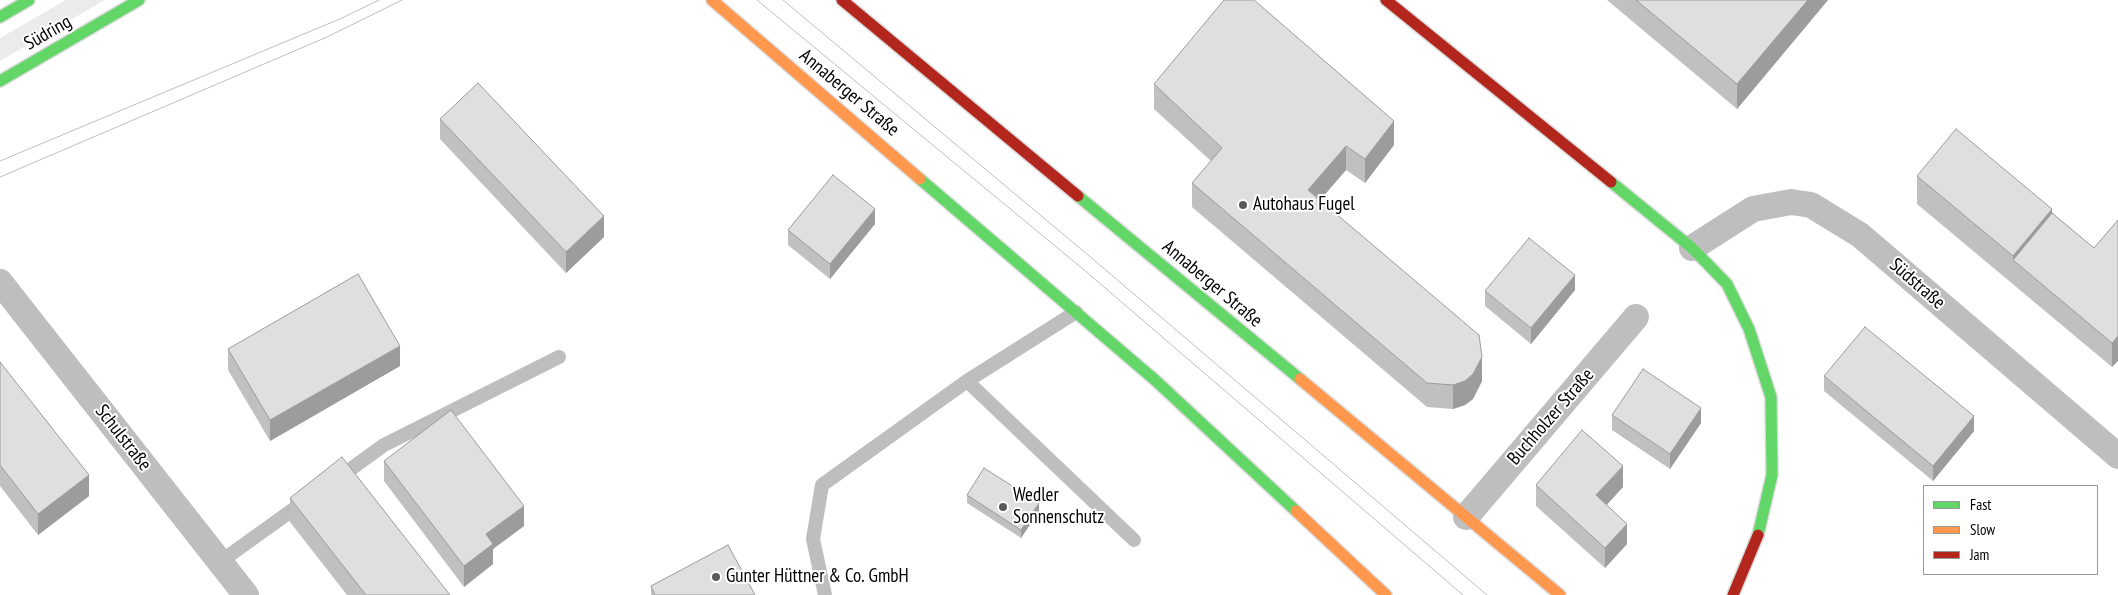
<!DOCTYPE html>
<html>
<head>
<meta charset="utf-8">
<style>
  body { margin:0 }
  #map { position:relative; width:2118px; height:595px; overflow:hidden; background:#fff; font-family:"PT Sans Narrow",sans-serif }
  canvas { display:block }
  .legend { position:absolute; left:1923px; top:485px; width:175px; height:90px; box-sizing:border-box; background:#fff; border:1px solid #999; margin:0; padding:6px 9px; list-style:none; font-size:15px; color:#000 }
  .legend li { display:flex; align-items:center; gap:10px; height:25px }
  .legend b { width:25px; border:1px solid #999 }
</style>
</head>
<body>
<div id="map">
<canvas width="2118" height="595"></canvas>
<ul class="legend">
<li><b style="height:6px;background:#63d668"></b>Fast</li>
<li><b style="height:6px;background:#ff974d"></b>Slow</li>
<li><b style="height:6px;background:#b3261e"></b>Jam</li>
</ul>
</div>
<script>
const g = document.querySelector('canvas').getContext('2d');
g.lineJoin = 'round';
function fill(path, color) {
  g.fillStyle = color;
  g.fill(path, 'evenodd');
}
function toPath(rows) {
  const path = new Path2D();
  for (const r of rows) {
    path.moveTo(r[0], r[1]);
    for (let i = 2; i < r.length; i += 2) path.lineTo(r[i], r[i + 1]);
  }
  return path;
}
function strokePath(path, color, width, dash) {
  g.strokeStyle = color;
  g.lineWidth = width;
  g.lineCap = dash ? 'butt' : 'round';
  g.setLineDash(dash || []);
  g.stroke(path);
}
function label(font, color, halo, rows, align = 'center') {
  g.font = font + ' "PT Sans Narrow",sans-serif';
  g.lineWidth = 4;
  g.setLineDash([]);
  g.textBaseline = 'middle';
  g.strokeStyle = halo;
  g.fillStyle = color;
  for (const [text, x, y, turn = 0] of rows) {
    g.save();
    g.translate(x, y);
    g.rotate((+turn || 0) * Math.PI / 180);
    g.textAlign = isNaN(turn) ? turn : align;
    if (halo) g.strokeText(text, 0, 0);
    g.fillText(text, 0, 0);
    g.restore();
  }
}
const green = toPath([
  [66,0,105,0,0,61,0,38]
]);
const lane = toPath([
  [967,381,1134,540],
  [337,479,384,445,559,357],
  [220,562,305,501],
  [825,595,813,539,822,485,967,381,1076,312]
]);
const street = toPath([
  [1692,248,1753,209,1791,202,1811,205,1860,235,2118,456],
  [0,282,246,595],
  [1466,517,1636,317]
]);
const fast = toPath([
  [0,17,29,0],
  [0,81,139,0],
  [920,179,1155,380,1296,511],
  [1611,182,1692,248,1727,284,1749,329,1771,397,1772,475,1758,535],
  [1078,196,1300,379]
]);
const slow = toPath([
  [712,0,920,179],
  [1300,379,1560,595],
  [1296,511,1386,595]
]);
const jam = toPath([
  [842,0,1078,196],
  [1386,0,1611,182],
  [1733,595,1758,535]
]);
const tram = toPath([
  [757,0,1083,269,1463,595],
  [783,0,1094,260,1487,595],
  [0,161,342,18,379,0],
  [0,177,327,37,402,0]
]);
const wall = toPath([
  [1607,0,1828,0,1737,109],
  [1154,84,1394,145,1365,183,1346,170,1320,200,1482,381,1473,399,1465,405,1453,409,1427,407,1192,207,1192,183,1211,161,1154,109],
  [440,119,604,237,566,273,440,139],
  [1917,176,2052,213,2094,248,2118,220,2112,367,1917,204],
  [875,224,830,279,788,245,788,230],
  [1575,290,1531,344,1485,306,1485,291],
  [228,349,400,366,270,441,228,370],
  [0,362,89,496,38,535,0,486],
  [1824,376,1974,431,1933,481,1824,391],
  [1612,415,1701,423,1670,469,1612,430],
  [384,461,524,526,493,549,493,564,464,587,384,481],
  [1536,485,1623,487,1607,505,1627,544,1605,568,1536,506],
  [967,495,1039,511,1021,538,967,503],
  [290,498,450,595,347,595,290,522],
  [651,586,755,595,651,595]
]);
const shadedWall = toPath([
  [1808,0,1828,0,1737,109,1737,84],
  [1394,121,1394,145,1365,183,1365,159],
  [1346,146,1346,170,1308,214,1308,190],
  [875,209,875,224,830,279,830,264],
  [2052,209,2052,237,2013,260,2013,284,2013,256],
  [604,216,604,237,566,273,566,252],
  [1575,275,1575,290,1531,344,1531,328],
  [2118,336,2118,361,2112,367,2112,343],
  [400,346,400,366,270,441,270,420],
  [1482,357,1482,381,1473,399,1465,405,1453,409,1453,385],
  [1701,408,1701,423,1670,469,1670,454],
  [1974,416,1974,431,1933,481,1933,466],
  [1623,466,1623,487,1596,516,1596,495],
  [89,475,89,496,38,535,38,514],
  [1039,503,1039,511,1021,538,1021,530],
  [524,506,524,526,493,549,493,564,464,587,464,566,486,534],
  [1627,524,1627,544,1605,568,1605,548]
]);
const building = toPath([
  [1224,0,1254,0,1394,121,1365,159,1346,146,1308,190,1479,335,1482,357,1473,374,1465,381,1453,385,1427,383,1192,183,1222,148,1154,84,1224,0],
  [1636,0,1808,0,1737,84,1636,0],
  [478,83,604,216,566,252,440,119,478,83],
  [1956,129,2052,209,2013,256,1917,176,1956,129],
  [833,175,875,209,830,264,788,230,833,175],
  [2052,213,2094,248,2118,220,2118,336,2112,343,2013,260,2052,213],
  [1529,238,1575,275,1531,328,1485,291,1529,238],
  [358,274,400,346,270,420,228,349,358,274],
  [1865,327,1974,416,1933,466,1824,376,1865,327],
  [0,362,89,475,38,514,0,465,0,362],
  [1643,369,1701,408,1670,454,1612,415,1643,369],
  [451,410,524,506,486,534,493,544,464,566,384,461,451,410],
  [1582,430,1623,466,1596,495,1627,524,1605,548,1536,485,1582,430],
  [342,457,450,595,366,595,290,498,342,457],
  [984,468,1039,503,1021,530,967,495,984,468],
  [728,545,755,595,655,595,651,586,728,545]
]);
const markers = [
  [1243,205,5,"#595959"],
  [1003,507,5,"#595959"],
  [716,577,5,"#595959"]
];
const streetNames = [
  ["Südring",48,33,-30],
  ["Annaberger Straße",849,93,40],
  ["Annaberger Straße",1212,284,40],
  ["Südstraße",1917,284,41],
  ["Buchholzer Straße",1551,417,-49],
  ["Schulstraße",123,438,52]
];
const poiNames = [
  ["Autohaus Fugel",1253,205],
  ["Wedler",1013,496],
  ["Sonnenschutz",1013,518],
  ["Gunter Hüttner & Co. GmbH",726,577]
];
fill(green, '#ebebeb');
strokePath(fast, '#dbdbdb', 14);
strokePath(slow, '#dbdbdb', 14);
strokePath(jam, '#dbdbdb', 14);
strokePath(lane, '#bebebe', 14);
strokePath(street, '#bebebe', 26);
strokePath(fast, '#63d668', 11);
strokePath(slow, '#ff974d', 11);
strokePath(jam, '#b3261e', 11);
strokePath(tram, '#bebebe', 1);
fill(wall, '#c0c0c0');
fill(shadedWall, '#9c9c9c');
fill(building, '#dfdfdf');
strokePath(building, '#9c9c9c', 1);
for (const [x, y, r, color] of markers) {
  const dot = new Path2D();
  dot.arc(x, y, r, 0, 2 * Math.PI);
  g.fillStyle = color;
  g.fill(dot);
  strokePath(dot, '#fff', 2);
}
label('19px', '#000', '#fff', streetNames);
label('19px', '#000', '#fff', poiNames, 'left');
</script>
</body>
</html>
